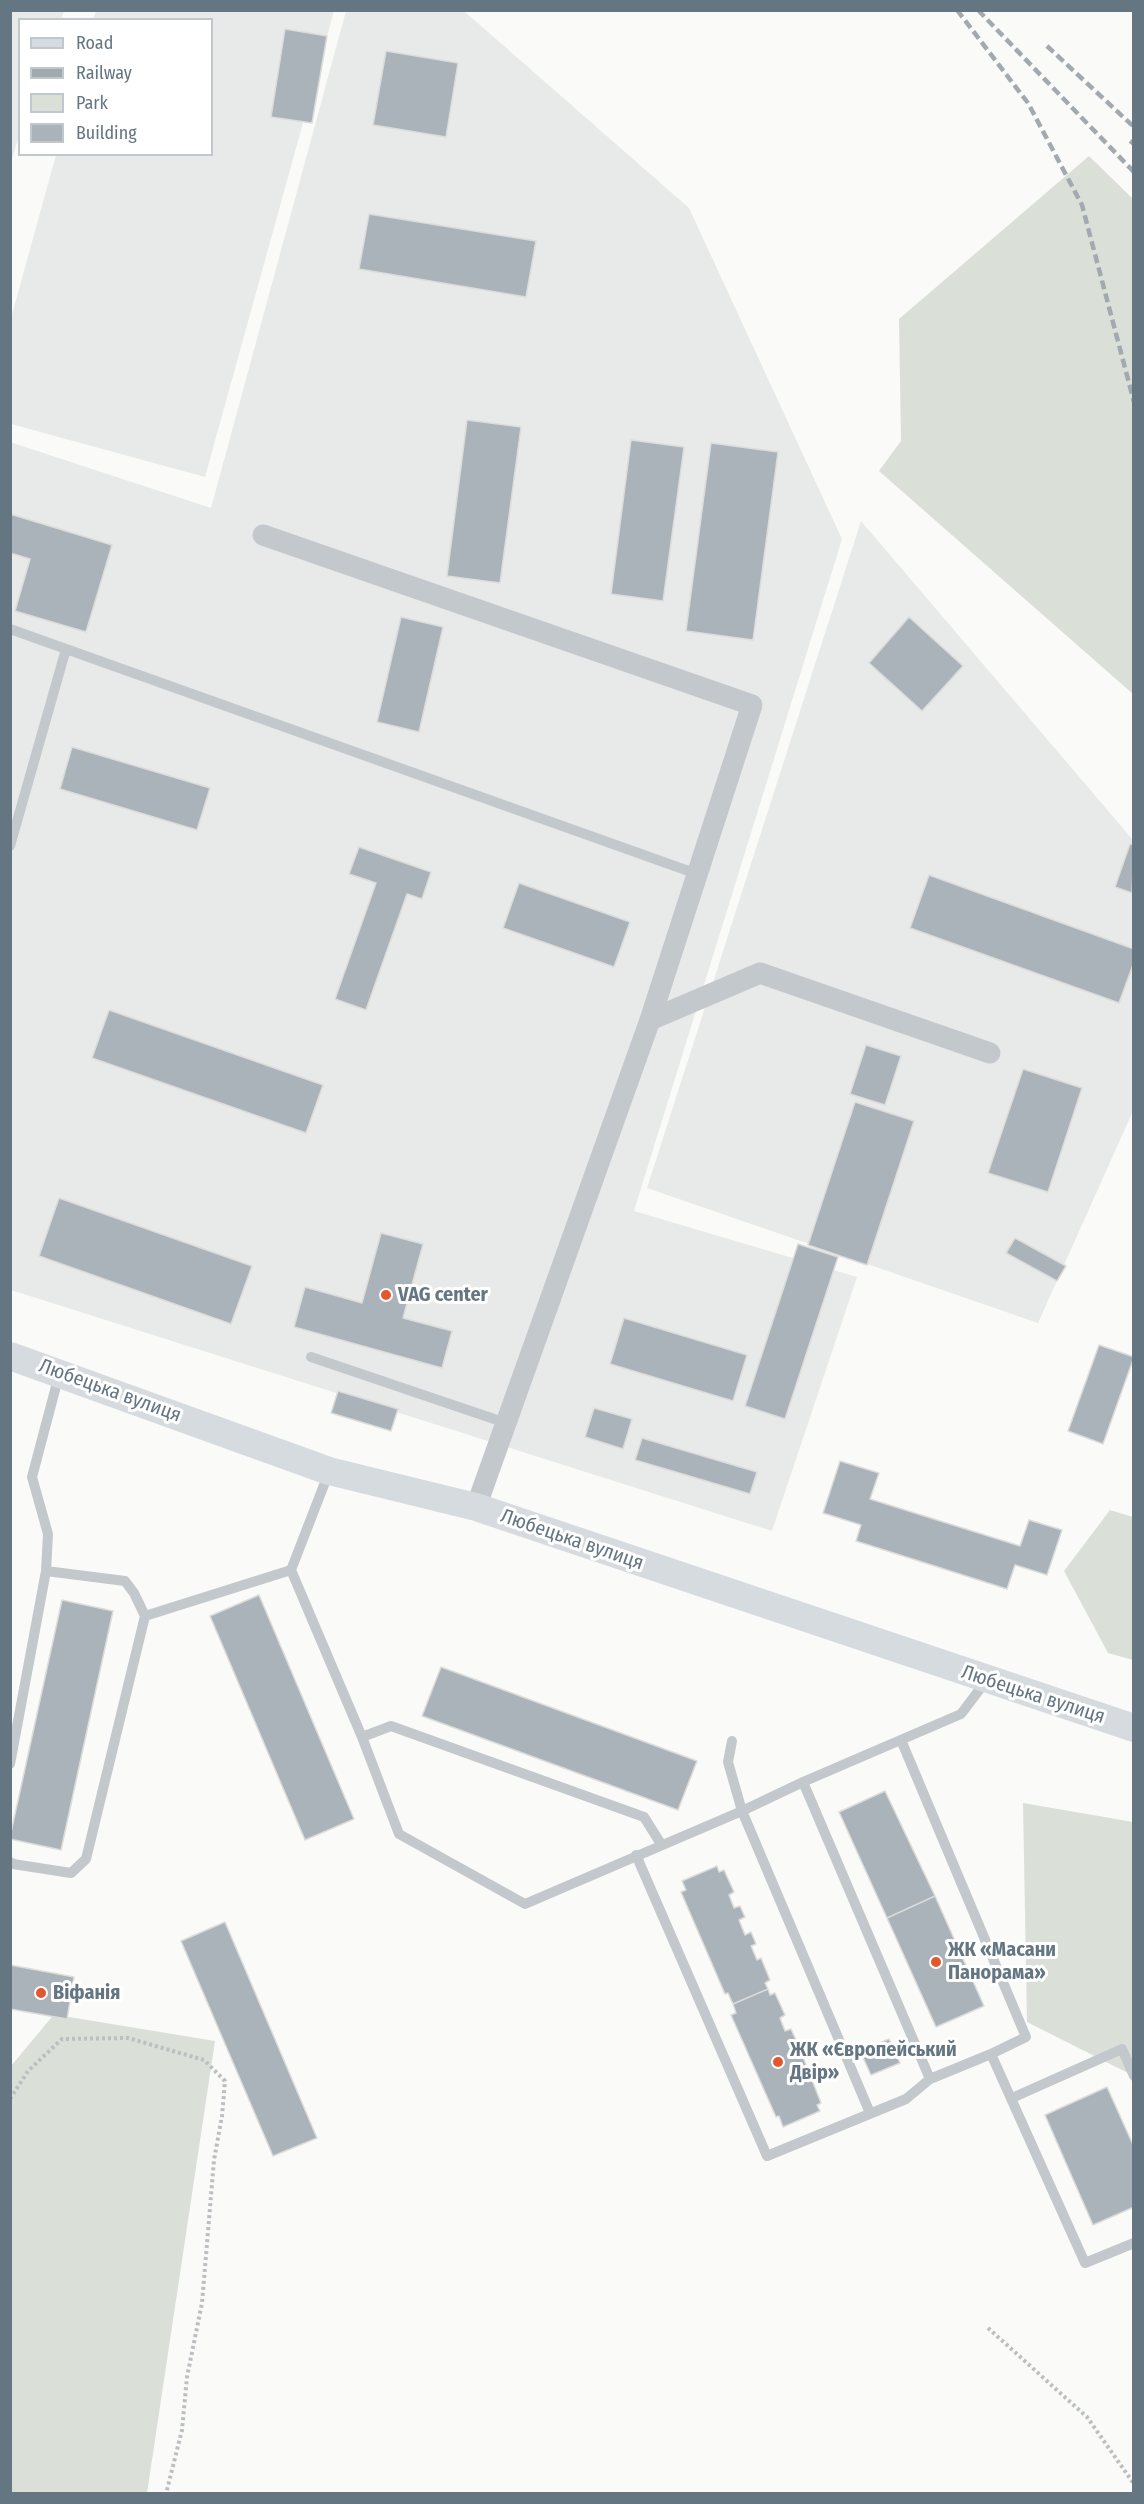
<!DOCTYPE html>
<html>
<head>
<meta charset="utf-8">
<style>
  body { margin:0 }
  #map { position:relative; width:1144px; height:2504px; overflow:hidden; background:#fafaf8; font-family:"Fira Sans Condensed",sans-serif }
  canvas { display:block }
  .frame { position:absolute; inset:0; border:12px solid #657683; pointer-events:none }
  .legend { position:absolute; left:18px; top:18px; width:195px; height:138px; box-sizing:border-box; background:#fff; border:2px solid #c1c8cd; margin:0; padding:8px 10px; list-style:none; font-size:18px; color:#657683 }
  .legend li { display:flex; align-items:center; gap:12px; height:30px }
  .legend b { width:30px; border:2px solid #c1c8cd }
</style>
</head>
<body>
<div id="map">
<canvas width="1144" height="2504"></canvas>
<div class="frame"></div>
<ul class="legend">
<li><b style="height:8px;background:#d6dbdf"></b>Road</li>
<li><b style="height:8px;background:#a2aab0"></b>Railway</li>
<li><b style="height:16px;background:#dadfd7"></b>Park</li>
<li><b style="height:16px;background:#aab3b9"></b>Building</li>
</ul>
</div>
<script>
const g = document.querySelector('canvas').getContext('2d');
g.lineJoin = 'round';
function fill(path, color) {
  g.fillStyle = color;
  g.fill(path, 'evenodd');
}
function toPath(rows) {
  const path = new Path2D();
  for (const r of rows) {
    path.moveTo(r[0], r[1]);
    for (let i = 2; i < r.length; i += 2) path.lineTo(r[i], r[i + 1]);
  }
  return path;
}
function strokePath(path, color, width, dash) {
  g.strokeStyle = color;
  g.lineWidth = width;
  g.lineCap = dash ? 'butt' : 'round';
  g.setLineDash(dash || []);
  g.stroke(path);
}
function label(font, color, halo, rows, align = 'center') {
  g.font = font + ' "Fira Sans Condensed",sans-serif';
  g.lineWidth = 6;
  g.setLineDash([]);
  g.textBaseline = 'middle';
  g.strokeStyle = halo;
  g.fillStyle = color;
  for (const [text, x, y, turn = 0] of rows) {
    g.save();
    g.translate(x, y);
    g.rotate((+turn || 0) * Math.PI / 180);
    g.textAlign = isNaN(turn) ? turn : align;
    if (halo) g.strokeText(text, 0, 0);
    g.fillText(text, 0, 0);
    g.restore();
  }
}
const built = toPath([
  [11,10,64,11,61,19,20,20,19,136,11,162],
  [96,11,334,11,205,477,11,424,11,318,56,155,212,154,212,20,93,19],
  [346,11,464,11,689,208,842,539,634,1211,857,1277,772,1531,11,1290,10,442,211,508],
  [861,521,1133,840,1133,1111,1038,1323,647,1188]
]);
const green = toPath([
  [1089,156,1133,199,1133,694,879,471,901,441,899,319],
  [1110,1510,1133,1517,1133,1660,1108,1653,1064,1571],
  [1023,1803,1133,1822,1133,2079,1132,2075,1027,2022],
  [56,2012,69,2017,215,2041,147,2493,11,2494,11,2066]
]);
const building = toPath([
  [285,29,327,36,312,123,271,117,285,29],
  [386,51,458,63,446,137,373,125,386,51],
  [369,214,536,241,526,297,359,269,369,214],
  [467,420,521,427,500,583,447,576,467,420],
  [631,440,684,447,663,601,611,594,631,440],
  [711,443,778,452,753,640,686,631,711,443],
  [10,514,112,545,86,632,15,611,30,559,10,553,10,514],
  [401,617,443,627,419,732,377,722,401,617],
  [909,617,963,666,922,711,869,663,909,617],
  [72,747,210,788,197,830,60,789,72,747],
  [1130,844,1134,845,1132,893,1115,887,1130,844],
  [359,847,431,872,422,899,407,894,366,1010,335,999,376,883,349,874,359,847],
  [929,875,1134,949,1134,962,1119,1003,910,928,929,875],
  [519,883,630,922,614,967,503,928,519,883],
  [109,1010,323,1085,306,1133,92,1058,109,1010],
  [866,1045,901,1056,885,1105,850,1094,866,1045],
  [1023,1069,1082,1088,1048,1192,988,1173,1023,1069],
  [855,1102,914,1121,867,1265,808,1245,855,1102],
  [59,1198,252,1266,231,1324,39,1256,59,1198],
  [381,1233,423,1244,403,1318,452,1331,442,1368,294,1327,305,1287,362,1303,381,1233],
  [1015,1238,1066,1266,1057,1281,1006,1253,1015,1238],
  [798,1244,838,1257,785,1419,745,1406,798,1244],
  [624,1318,747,1355,733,1401,610,1364,624,1318],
  [1099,1345,1134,1357,1103,1444,1068,1431,1099,1345],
  [338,1391,398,1409,391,1431,331,1413,338,1391],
  [594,1408,632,1419,623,1449,585,1437,594,1408],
  [642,1438,757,1472,750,1494,635,1460,642,1438],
  [840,1461,879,1473,870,1499,1020,1546,1029,1520,1062,1530,1047,1575,1015,1565,1007,1589,856,1541,861,1525,823,1513,840,1461],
  [259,1595,354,1819,305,1840,210,1616,259,1595],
  [62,1600,113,1611,61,1850,10,1839,10,1837,62,1600],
  [441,1667,697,1761,678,1810,422,1716,441,1667],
  [885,1791,935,1896,887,1918,839,1812,885,1791],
  [717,1866,719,1872,724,1870,734,1892,729,1895,734,1908,740,1906,745,1917,739,1920,745,1935,751,1932,756,1944,751,1946,757,1960,761,1958,770,1980,765,1983,768,1989,733,2004,728,1993,725,1994,681,1892,686,1890,682,1881,717,1866],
  [935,1896,984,2006,936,2027,887,1918,935,1896],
  [225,1922,317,2138,273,2156,181,1941,225,1922],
  [10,1965,74,1977,67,2019,10,2009,10,1965],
  [768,1989,770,1995,775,1993,785,2015,780,2018,785,2031,791,2029,796,2040,789,2042,796,2057,802,2055,807,2067,802,2069,808,2082,812,2080,821,2103,817,2105,820,2111,783,2127,779,2116,776,2117,731,2015,736,2013,733,2004,768,1989],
  [889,2039,900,2063,871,2075,860,2051,889,2039],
  [1107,2087,1134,2147,1134,2207,1093,2225,1045,2115,1107,2087]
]);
const path = toPath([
  [10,2099,28,2071,62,2039,128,2038,204,2060,225,2081,222,2116,214,2160,202,2303,187,2377,182,2430,166,2494],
  [988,2328,1087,2417,1134,2484]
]);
const service = toPath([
  [10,629,697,874],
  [10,846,66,649],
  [311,1357,506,1423],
  [329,1472,291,1570,362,1737,399,1834,525,1904,742,1811,803,1782],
  [145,1616,291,1570],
  [986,1681,961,1714,803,1782,930,2079,991,2054,1085,2263,1134,2243],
  [362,1737,391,1726,644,1817,661,1844],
  [901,1740,1026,2037,991,2054],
  [732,1741,728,1762,742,1811,870,2113],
  [10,1764,46,1571,48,1534,32,1477,59,1375],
  [636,1855,767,2156,906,2099,930,2079],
  [10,1862,13,1864,71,1873,86,1859,145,1616,134,1593,125,1581,46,1571],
  [1012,2098,1122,2049,1134,2076]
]);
const minor = toPath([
  [263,535,752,705,650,1020],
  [476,1507,650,1020,760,973,990,1053]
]);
const secondary = toPath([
  [10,1356,329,1471,476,1507,1134,1728]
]);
const rail = toPath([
  [957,10,1028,103,1082,205,1134,402],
  [978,10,1134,172],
  [1047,46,1134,127],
  [1130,141,1134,144]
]);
const markers = [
  [386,1295,6,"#e4572e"],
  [936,1962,6,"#e4572e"],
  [41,1993,6,"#e4572e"],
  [778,2062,6,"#e4572e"]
];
const poiNames = [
  ["VAG center",398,1295],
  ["ЖК «Масани",948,1950],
  ["Панорама»",948,1973],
  ["Віфанія",53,1993],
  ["ЖК «Європейський",790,2050],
  ["Двір»",790,2073]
];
const streetNames = [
  ["Любецька вулиця",110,1391,20],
  ["Любецька вулиця",572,1540,19],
  ["Любецька вулиця",1033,1695,18]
];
fill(built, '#e8e9e9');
fill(green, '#dadfd7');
fill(building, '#aab3b9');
strokePath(building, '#dcdcda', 1.5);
strokePath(path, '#bbbfc2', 4, [3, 3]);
strokePath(service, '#c3c8cc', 10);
strokePath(minor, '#c3c8cc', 21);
strokePath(secondary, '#d6dbdf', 28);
strokePath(rail, '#a2aab0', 4.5, [9, 4.5]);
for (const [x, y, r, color] of markers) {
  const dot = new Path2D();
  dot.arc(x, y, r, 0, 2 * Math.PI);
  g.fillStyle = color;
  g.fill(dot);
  strokePath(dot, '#fff', 2);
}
label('bold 20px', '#657683', '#fff', poiNames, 'left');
label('20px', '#657683', '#fff', streetNames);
</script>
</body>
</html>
